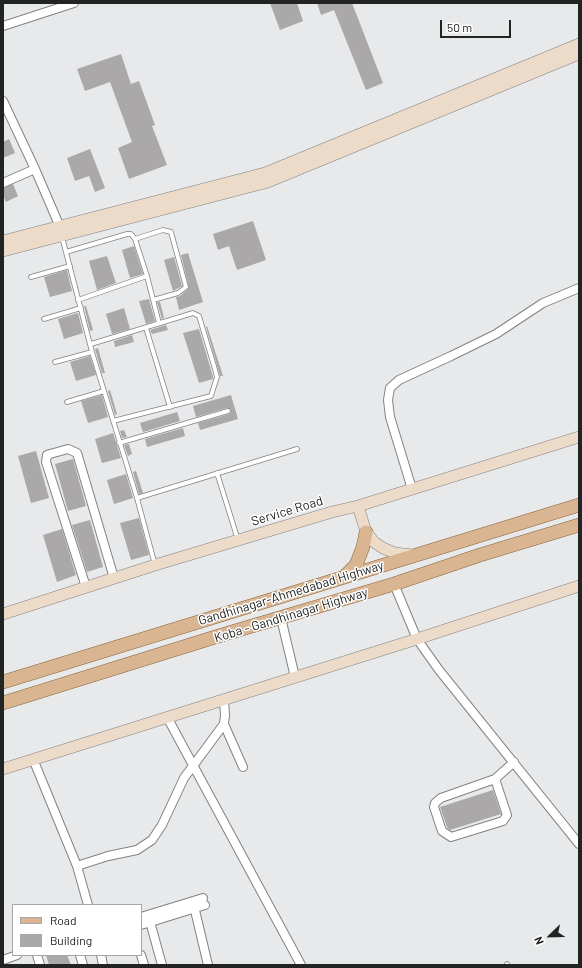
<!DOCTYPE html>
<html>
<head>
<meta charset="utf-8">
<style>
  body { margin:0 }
  #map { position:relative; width:582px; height:968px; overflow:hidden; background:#e7e9ea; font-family:Barlow,sans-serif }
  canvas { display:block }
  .frame { position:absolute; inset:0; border:4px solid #222323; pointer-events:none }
  .legend { position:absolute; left:12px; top:904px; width:130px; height:52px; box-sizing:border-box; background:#fff; border:1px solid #a7a7a7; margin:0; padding:5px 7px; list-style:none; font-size:12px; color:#222323 }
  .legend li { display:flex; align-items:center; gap:8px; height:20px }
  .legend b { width:20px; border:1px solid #a7a7a7 }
  .north { position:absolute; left:530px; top:916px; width:40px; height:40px; -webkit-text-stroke:3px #fff; paint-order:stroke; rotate:247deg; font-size:11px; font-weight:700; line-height:16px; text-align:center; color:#222323 }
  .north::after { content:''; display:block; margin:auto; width:14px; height:18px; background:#222323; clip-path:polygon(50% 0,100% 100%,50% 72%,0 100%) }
  .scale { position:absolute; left:440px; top:20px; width:71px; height:18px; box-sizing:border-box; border:2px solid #222323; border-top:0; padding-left:5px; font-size:12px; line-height:14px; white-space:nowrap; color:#222323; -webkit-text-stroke:3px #fff; paint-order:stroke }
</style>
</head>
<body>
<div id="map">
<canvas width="582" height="968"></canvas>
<div class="frame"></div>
<ul class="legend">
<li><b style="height:5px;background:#d9b691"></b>Road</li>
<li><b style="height:11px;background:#aaa8a8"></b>Building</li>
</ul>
<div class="north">N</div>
<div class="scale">50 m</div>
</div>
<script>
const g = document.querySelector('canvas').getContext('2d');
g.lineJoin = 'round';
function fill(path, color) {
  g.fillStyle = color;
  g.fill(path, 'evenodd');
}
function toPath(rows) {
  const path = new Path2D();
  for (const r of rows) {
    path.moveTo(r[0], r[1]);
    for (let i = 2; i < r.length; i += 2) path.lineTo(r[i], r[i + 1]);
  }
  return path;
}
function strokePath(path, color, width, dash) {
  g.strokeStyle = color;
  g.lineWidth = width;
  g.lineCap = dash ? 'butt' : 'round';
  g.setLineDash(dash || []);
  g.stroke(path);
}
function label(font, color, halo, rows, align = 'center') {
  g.font = font + ' Barlow,sans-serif';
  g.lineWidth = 3;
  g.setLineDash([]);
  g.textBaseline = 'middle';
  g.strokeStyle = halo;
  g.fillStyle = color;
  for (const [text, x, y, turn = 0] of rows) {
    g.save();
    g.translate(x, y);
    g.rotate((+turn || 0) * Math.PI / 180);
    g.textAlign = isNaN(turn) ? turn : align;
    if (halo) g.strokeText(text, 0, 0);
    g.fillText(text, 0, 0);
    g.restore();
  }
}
const building = toPath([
  [270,3,297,3,303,21,280,30],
  [317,3,352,3,383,83,366,90,334,10,321,15],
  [121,54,131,84,139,81,155,125,152,126,167,165,129,179,118,148,132,142,110,82,85,91,77,69],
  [9,139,15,153,3,158,3,142],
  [90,149,105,188,95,192,89,176,75,181,67,158],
  [13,184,18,196,6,202,3,195,3,188],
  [253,221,266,260,237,270,229,246,218,250,213,234],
  [134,246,143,274,130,278,122,250],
  [188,253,203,302,179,310,176,297,180,296,189,288,181,255],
  [107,256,116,283,97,290,89,261],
  [174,257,182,286,173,291,164,260],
  [67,270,72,291,50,297,44,277],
  [149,299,155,321,146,324,139,301],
  [157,302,160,302,164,318,162,319],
  [84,306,86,306,93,330,90,331],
  [124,308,130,329,112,334,106,314],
  [78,313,83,333,64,339,58,319],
  [166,325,168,330,152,334,150,330],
  [207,326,223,376,220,376,206,327],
  [199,329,213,377,213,379,199,383,183,333],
  [132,335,134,342,115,347,114,341],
  [98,348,105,373,102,373,95,349],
  [90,356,96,375,76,381,70,362],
  [110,390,117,414,115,415,108,391],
  [102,395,108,417,88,423,81,401],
  [231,395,238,419,200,430,198,423,229,414,231,412,231,410,227,408,196,417,193,406],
  [177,412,180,421,143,432,140,423],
  [183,428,185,436,147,447,145,439],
  [124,430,127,437,122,438,120,431],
  [113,433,121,458,102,463,95,439],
  [129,444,132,454,128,456,124,445],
  [36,451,49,498,31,503,18,456],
  [73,459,86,506,68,511,55,464],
  [136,471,143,493,139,494,133,472],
  [126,474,133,498,114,504,107,480],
  [139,518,149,555,131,560,120,523],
  [90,520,103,567,87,572,72,525],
  [62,529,76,575,57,582,43,535],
  [493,790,501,814,450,830,447,827,440,807],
  [46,955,67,955,71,965,49,965]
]);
const lane = toPath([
  [62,237,92,352,137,498,155,565],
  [135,239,163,230,171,232,186,287,178,293,153,300],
  [66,252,127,234,131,234,135,239,147,276,159,323],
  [31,277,70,266],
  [78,300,147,276],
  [44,319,81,308],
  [146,328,170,407],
  [91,344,193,313,199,316,214,366,217,377,211,396,113,421],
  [55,362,92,352],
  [67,402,104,391],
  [119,443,228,411],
  [217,473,238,540],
  [137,498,297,449],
  [507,964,508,965]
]);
const street = toPath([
  [3,26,74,3],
  [3,101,35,169,60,227],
  [3,183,35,169],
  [412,489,390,417,388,400,390,388,399,380,451,356,496,334,543,303,579,288],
  [394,584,417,639,439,670,579,844],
  [86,587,46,462,47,455,50,454,68,449,77,453,114,578],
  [281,618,295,677],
  [167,717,301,965],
  [224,724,243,767],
  [33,759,77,866,88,905],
  [495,779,507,815,503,821,451,837,442,831,434,807,435,803,441,798,495,779,514,762],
  [77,866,108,856,137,850,152,840,162,825,184,778,224,724,225,715,224,700],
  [193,902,208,965],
  [141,917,203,898],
  [149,918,162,965],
  [141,925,205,905],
  [37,955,40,965],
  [80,955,83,965],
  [101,955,103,965],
  [141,955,144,965],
  [3,960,17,955]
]);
const secondary = toPath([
  [3,241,265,173,579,44],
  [3,251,268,182,579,54],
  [358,506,366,532,374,542,383,548,395,553,412,555],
  [3,614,155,565,332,512,358,506,579,437],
  [3,769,417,639,579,586]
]);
const primary = toPath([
  [346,575,356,565,363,547,366,532],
  [3,682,579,505],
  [3,703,225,634,394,584,480,555,579,525]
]);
const streetNames = [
  ["Service Road",287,511,-17],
  ["Gandhinagar-Ahmedabad Highway",291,593,-17],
  ["Koba - Gandhinagar Highway",291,615,-17]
];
fill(building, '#aaa8a8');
strokePath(lane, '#818283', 5.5);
strokePath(street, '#818283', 10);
strokePath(secondary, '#818283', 12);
strokePath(primary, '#88633b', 14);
strokePath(lane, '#fff', 4);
strokePath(street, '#fff', 8);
strokePath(secondary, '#ecdbc8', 11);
strokePath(primary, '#d9b691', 13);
label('13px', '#222323', '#fff', streetNames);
</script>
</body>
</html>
